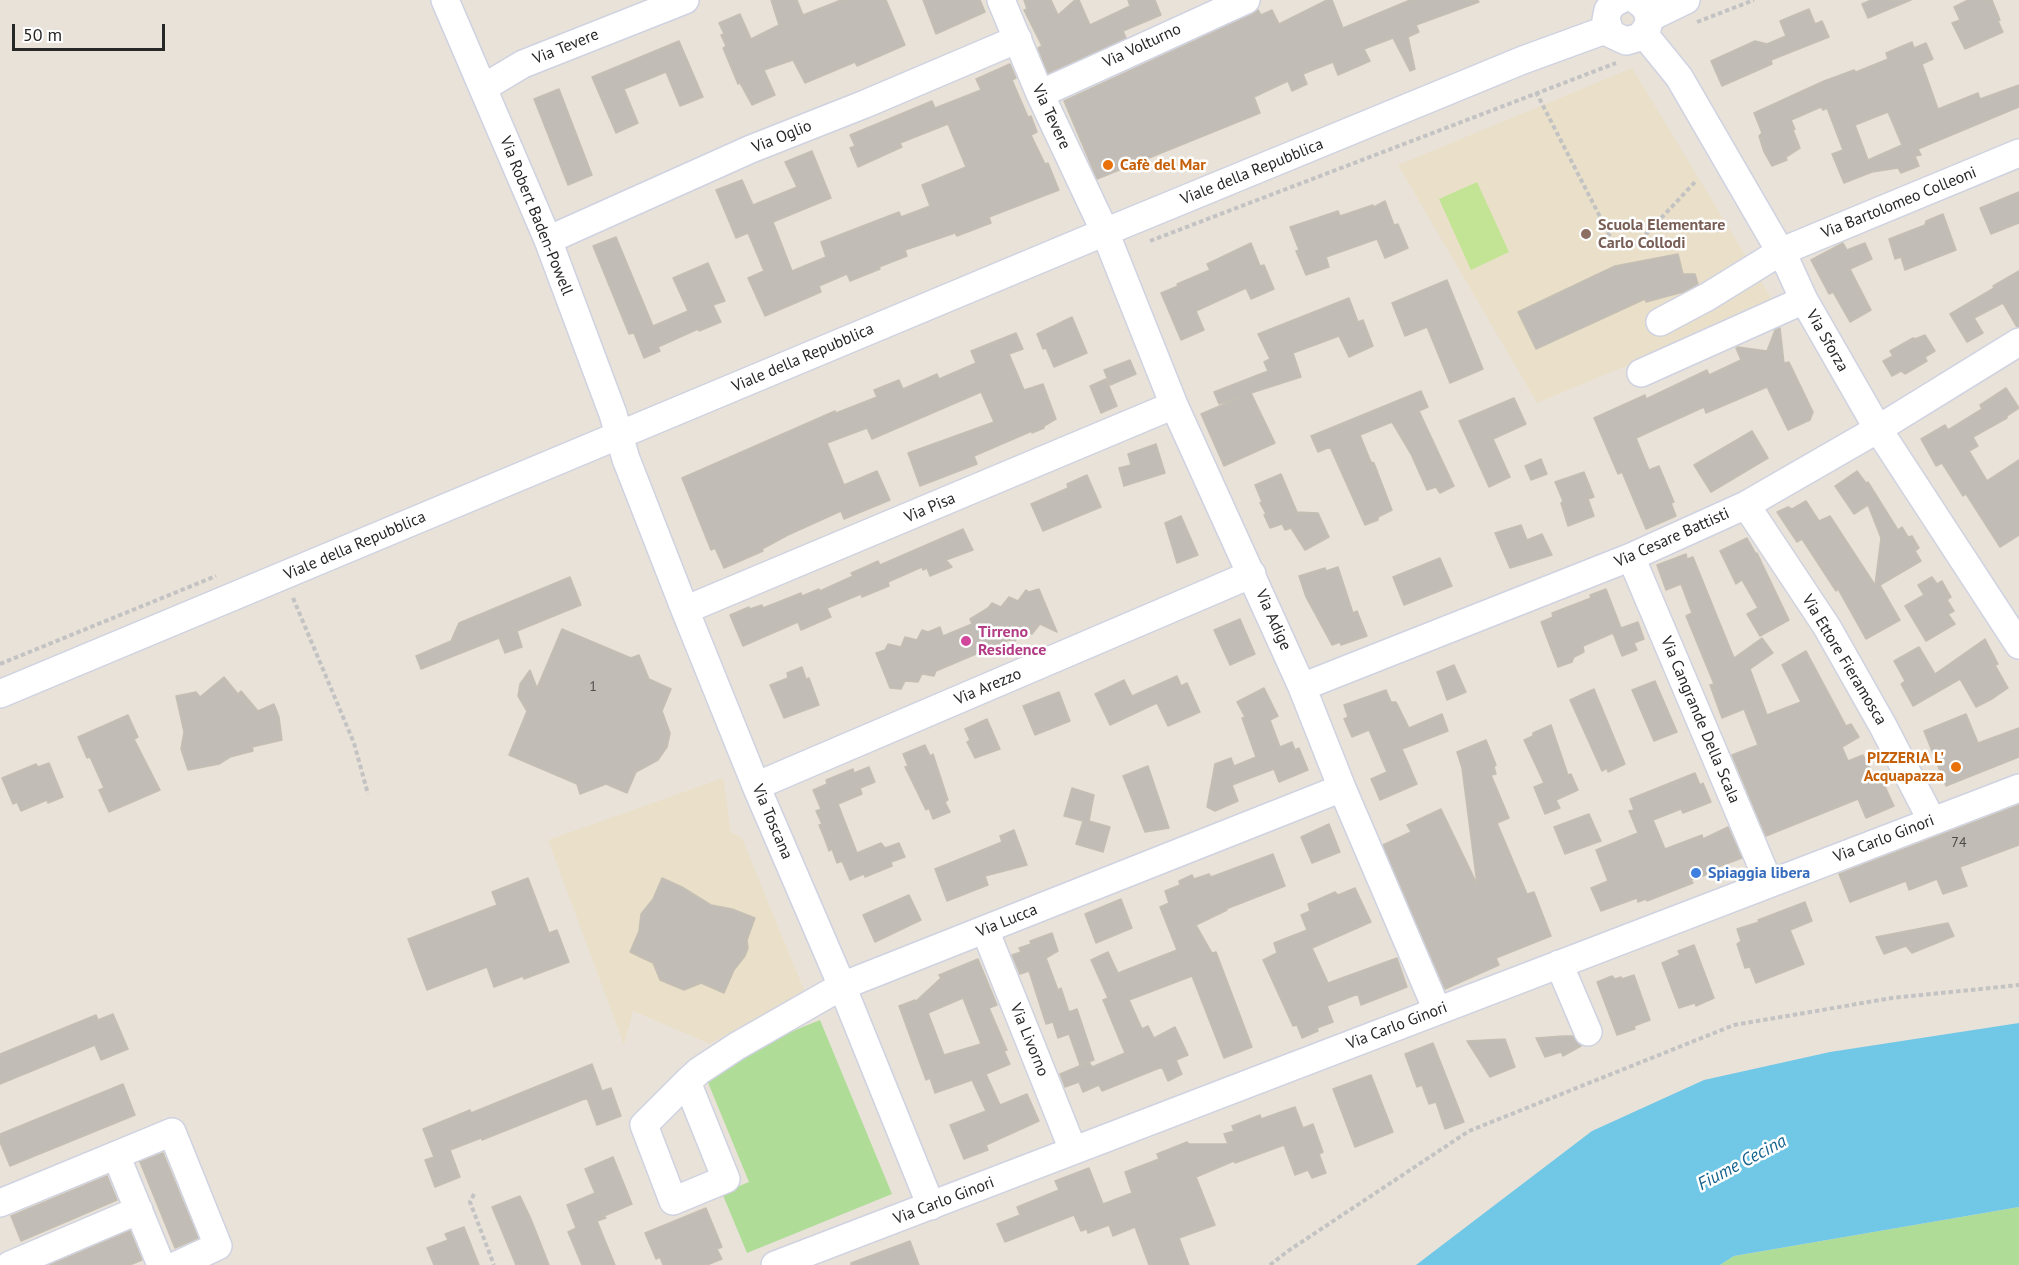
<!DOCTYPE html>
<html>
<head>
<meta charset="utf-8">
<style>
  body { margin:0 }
  #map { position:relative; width:2019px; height:1265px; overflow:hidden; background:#e9e2d9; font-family:"PT Sans",sans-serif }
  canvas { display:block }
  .scale { position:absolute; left:12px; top:24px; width:153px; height:27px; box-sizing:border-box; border:3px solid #272727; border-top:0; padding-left:8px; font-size:18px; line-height:21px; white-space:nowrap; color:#272727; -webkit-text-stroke:4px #fff; paint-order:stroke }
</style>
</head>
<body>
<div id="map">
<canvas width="2019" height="1265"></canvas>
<div class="scale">50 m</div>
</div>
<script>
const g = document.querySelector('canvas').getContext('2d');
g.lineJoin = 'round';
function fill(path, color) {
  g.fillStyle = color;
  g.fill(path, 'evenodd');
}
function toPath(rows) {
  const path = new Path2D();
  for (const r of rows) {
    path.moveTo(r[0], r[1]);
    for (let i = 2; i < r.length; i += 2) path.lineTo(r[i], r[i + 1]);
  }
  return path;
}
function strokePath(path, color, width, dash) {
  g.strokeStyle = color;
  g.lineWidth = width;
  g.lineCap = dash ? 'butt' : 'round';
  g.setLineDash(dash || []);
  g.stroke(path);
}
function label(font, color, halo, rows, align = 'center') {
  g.font = font + ' "PT Sans",sans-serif';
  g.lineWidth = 5;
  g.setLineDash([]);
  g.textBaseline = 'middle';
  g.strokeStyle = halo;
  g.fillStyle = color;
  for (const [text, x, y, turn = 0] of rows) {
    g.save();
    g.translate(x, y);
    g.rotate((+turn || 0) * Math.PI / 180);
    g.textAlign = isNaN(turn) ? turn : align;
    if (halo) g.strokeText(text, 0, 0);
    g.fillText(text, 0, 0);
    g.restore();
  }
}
const education = toPath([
  [1632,68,1775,304,1537,403,1398,165],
  [723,778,731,832,742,838,805,992,710,1044,633,1011,624,1045,548,840]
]);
const green = toPath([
  [820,1020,892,1194,747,1253,722,1193,749,1182,702,1068],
  [2019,1207,2019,1265,1720,1265,1734,1256]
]);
const pitch = toPath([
  [1477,182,1509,252,1471,270,1439,199]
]);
const water = toPath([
  [2019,1023,2019,1207,1734,1256,1720,1265,1416,1265,1592,1131,1704,1080,1830,1052]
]);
const building = toPath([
  [771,0,797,0,803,15,841,0,886,0,905,45,857,66,855,62,805,83,793,60,764,70,775,95,752,105,740,83,738,84,723,48,726,46,721,35,724,34,719,23,740,14,751,39,779,25,771,0],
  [923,0,980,0,985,12,936,34,923,0],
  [1024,0,1051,0,1058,15,1075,0,1079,0,1090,25,1130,6,1128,0,1155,0,1161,15,1123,31,1126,38,1048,73,1038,48,1042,46,1024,10,1027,9,1024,0],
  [1327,0,1332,0,1343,28,1410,0,1478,0,1479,2,1416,25,1419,32,1408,37,1415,69,1410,71,1393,38,1364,49,1370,61,1338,75,1333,62,1303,74,1307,84,1292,91,1288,81,1254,97,1260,113,1097,179,1064,101,1253,14,1258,10,1261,15,1272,10,1279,24,1327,0],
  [1871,0,1911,0,1868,18,1862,4,1871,0],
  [1968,0,1992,0,2000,20,1998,21,2003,32,1965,49,1952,23,1960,20,1954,7,1968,0],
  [1809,9,1815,24,1822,21,1829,37,1771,60,1772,64,1722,86,1711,61,1755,41,1767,44,1786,36,1780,21,1809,9],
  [679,41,703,97,680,106,666,72,624,89,638,123,616,133,592,77,679,41],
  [1912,42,1914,48,1926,43,1933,59,1922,64,1938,109,1978,93,1980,99,2019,85,2019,107,1918,149,1921,155,1915,156,1919,166,1901,173,1898,168,1872,172,1844,183,1832,154,1843,150,1827,108,1823,110,1821,107,1791,120,1795,129,1793,130,1800,148,1786,157,1787,160,1772,166,1764,152,1759,136,1762,133,1754,113,1824,81,1854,70,1856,72,1888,59,1886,53,1912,42],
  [1888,112,1902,145,1868,160,1855,125,1888,112],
  [1010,64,1016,78,1012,80,1028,117,1031,116,1037,132,1031,135,1045,164,1048,163,1059,190,989,217,991,223,957,236,955,233,905,250,907,256,879,267,880,269,850,281,847,274,819,286,821,292,765,316,748,278,764,271,748,233,736,238,716,190,742,180,753,205,797,187,785,162,812,151,831,198,773,222,792,271,826,257,821,242,899,212,901,217,930,206,922,185,966,167,948,124,900,143,902,147,858,167,850,148,855,146,850,135,932,101,935,108,981,90,976,79,1010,64],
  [559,89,592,175,568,185,534,99,559,89],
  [2019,192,2019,223,1991,234,1980,208,2019,192],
  [1385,201,1394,225,1398,224,1408,248,1385,258,1377,239,1326,257,1329,267,1306,275,1296,251,1299,250,1290,227,1338,211,1340,216,1373,205,1374,207,1385,201],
  [1943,214,1956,250,1905,270,1901,257,1895,259,1889,239,1925,225,1926,221,1943,214],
  [616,237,653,326,688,311,673,278,708,263,725,301,713,305,721,322,699,331,698,329,658,347,660,351,644,358,634,333,629,334,593,246,616,237],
  [1251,243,1260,266,1264,265,1274,289,1251,299,1246,288,1196,311,1204,330,1181,340,1161,293,1178,286,1177,284,1210,270,1207,264,1251,243],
  [1843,243,1847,250,1865,243,1872,259,1850,269,1871,310,1850,322,1833,292,1829,294,1811,260,1843,243],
  [1678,254,1683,274,1695,274,1698,284,1683,292,1646,302,1645,299,1536,349,1518,312,1615,266,1678,254],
  [2019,271,2019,326,2017,327,2003,303,1974,318,1983,333,1967,342,1950,314,1994,288,1993,286,2019,271],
  [1447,280,1483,369,1450,383,1427,327,1405,336,1392,303,1447,280],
  [1349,298,1358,322,1363,320,1373,346,1349,357,1339,336,1293,353,1301,377,1251,393,1275,443,1224,466,1201,414,1243,396,1219,404,1214,392,1268,371,1264,362,1270,359,1258,334,1349,298],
  [1072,317,1087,353,1054,367,1046,348,1043,349,1037,334,1072,317],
  [1780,328,1784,363,1789,362,1813,412,1810,420,1788,430,1767,387,1706,413,1704,407,1636,438,1649,470,1659,466,1674,502,1671,503,1676,516,1646,529,1622,472,1618,474,1594,418,1645,395,1646,399,1707,370,1709,375,1741,360,1736,348,1738,347,1767,351,1775,330,1780,328],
  [1016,333,1023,349,1009,354,1024,390,1043,384,1056,419,1044,426,1044,428,1032,433,1032,431,974,456,977,464,920,486,908,453,994,422,981,392,872,439,867,428,827,443,844,485,877,471,890,500,844,519,841,511,788,535,762,549,763,551,724,568,715,548,711,550,682,478,835,411,836,413,877,397,874,390,899,380,903,389,937,374,939,379,976,363,971,351,1016,333],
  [1925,335,1935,351,1925,357,1927,361,1905,374,1901,371,1892,376,1883,361,1893,356,1890,351,1913,338,1915,339,1925,335],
  [1130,360,1136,374,1110,385,1104,370,1130,360],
  [1106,379,1117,406,1101,413,1090,386,1106,379],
  [2006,388,2019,408,2007,416,2007,418,1973,437,1978,446,1969,451,1987,481,2019,460,2019,535,2000,547,1966,494,1963,496,1942,463,1936,466,1921,439,1945,425,1948,430,1982,409,1980,405,2006,388],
  [1421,391,1428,407,1419,411,1454,486,1440,493,1436,487,1427,490,1411,454,1392,422,1360,435,1371,462,1374,463,1392,510,1378,517,1378,520,1365,525,1330,447,1318,452,1311,436,1421,391],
  [1514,398,1526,424,1493,439,1510,477,1489,487,1459,421,1514,398],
  [1752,431,1768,458,1711,492,1694,465,1752,431],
  [1156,444,1165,473,1124,486,1119,468,1131,465,1128,454,1156,444],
  [1541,459,1547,474,1531,480,1525,466,1541,459],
  [1857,471,1866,483,1868,482,1898,530,1902,527,1908,537,1912,536,1919,548,1915,551,1921,561,1880,585,1900,620,1866,639,1838,589,1836,591,1802,539,1797,542,1777,512,1788,507,1792,509,1806,501,1819,521,1830,516,1875,585,1881,538,1868,505,1854,514,1835,486,1857,471],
  [1584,472,1594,497,1588,499,1594,516,1568,526,1561,503,1563,501,1555,482,1584,472],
  [1281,474,1297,512,1318,513,1329,537,1305,550,1291,528,1285,530,1282,524,1270,528,1264,515,1266,514,1260,503,1262,502,1255,485,1281,474],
  [1087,475,1101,507,1043,531,1031,504,1068,488,1067,484,1087,475],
  [1181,516,1198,555,1177,563,1165,523,1181,516],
  [1521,525,1527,540,1542,534,1552,555,1510,568,1495,533,1521,525],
  [963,529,973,550,946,560,952,567,930,576,927,568,923,570,922,567,888,582,889,586,862,597,861,594,827,608,831,617,801,630,798,622,743,646,730,615,749,607,750,609,762,605,763,608,801,593,802,596,819,589,820,591,853,576,851,573,865,567,878,561,880,565,963,529],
  [1747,538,1756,554,1757,553,1789,620,1760,636,1747,614,1758,608,1742,580,1736,584,1720,551,1747,538],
  [1686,554,1687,559,1693,557,1734,658,1762,638,1773,653,1750,669,1767,715,1801,702,1782,665,1806,651,1846,726,1851,724,1859,737,1842,747,1848,761,1863,755,1878,784,1883,782,1894,806,1866,818,1858,799,1766,836,1732,755,1758,745,1744,709,1722,718,1710,685,1714,684,1686,616,1692,613,1681,584,1666,590,1657,565,1686,554],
  [1440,558,1452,586,1404,605,1393,577,1440,558],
  [1338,567,1353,613,1357,611,1367,636,1341,645,1340,642,1332,645,1306,597,1299,576,1325,568,1326,571,1338,567],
  [570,577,581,605,517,631,522,647,505,653,499,638,421,669,416,656,451,641,459,623,570,577],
  [1932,577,1937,584,1942,581,1951,597,1947,600,1954,611,1948,614,1955,624,1926,641,1905,606,1924,595,1918,585,1932,577],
  [1039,589,1057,632,1040,624,1032,634,1022,630,1015,641,1009,640,936,671,934,676,922,674,918,682,905,681,901,689,890,688,876,653,885,650,888,644,901,647,905,637,917,640,922,630,928,632,940,627,943,636,972,624,970,619,988,608,992,603,1001,607,1009,597,1018,601,1026,590,1029,592,1039,589],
  [1606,589,1621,628,1638,622,1644,639,1634,643,1637,650,1622,656,1613,633,1583,646,1584,652,1574,657,1572,662,1558,667,1541,622,1553,617,1552,613,1591,598,1590,595,1606,589],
  [1240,619,1255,654,1230,665,1214,630,1240,619],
  [562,629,631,658,639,655,649,679,671,689,662,711,670,733,667,747,658,760,636,772,627,793,606,784,580,794,577,784,509,755,527,711,518,696,520,684,530,670,537,688,562,629],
  [1985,639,1998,664,1995,665,2008,688,1992,699,1976,707,1960,679,1913,706,1901,684,1905,681,1894,661,1919,647,1935,674,1985,639],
  [1454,665,1466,692,1447,700,1437,672,1454,665],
  [802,667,806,679,809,678,819,705,784,718,770,685,788,678,787,673,802,667],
  [1177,676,1181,686,1187,683,1200,712,1168,726,1157,703,1110,725,1095,694,1124,680,1132,696,1177,676],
  [224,677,238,694,241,691,258,711,274,704,279,717,282,740,252,747,253,751,230,757,219,764,188,770,181,749,184,732,176,696,196,692,200,697,224,677],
  [1655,681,1677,732,1654,741,1632,690,1655,681],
  [1264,688,1278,716,1270,720,1280,747,1292,742,1295,750,1299,748,1308,770,1279,782,1274,769,1232,785,1238,801,1215,811,1207,807,1215,764,1231,758,1234,766,1256,757,1242,718,1245,717,1237,702,1264,688],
  [1594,689,1625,764,1608,772,1607,768,1602,771,1570,700,1594,689],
  [1386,690,1391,702,1396,702,1409,728,1442,714,1448,731,1402,749,1417,784,1380,800,1371,779,1387,772,1369,730,1352,737,1344,719,1348,717,1344,705,1386,690],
  [1059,692,1070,721,1035,735,1023,706,1059,692],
  [1966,714,1978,743,2019,728,2019,757,1946,786,1924,731,1966,714],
  [128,715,138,737,134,739,160,790,109,812,99,790,104,788,90,757,87,758,78,737,128,715],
  [987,719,1000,749,975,758,967,742,970,740,965,729,987,719],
  [1551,725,1568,775,1571,774,1578,790,1556,800,1560,808,1545,814,1534,787,1544,783,1524,740,1533,736,1533,733,1551,725],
  [1486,740,1496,765,1494,767,1496,774,1491,775,1509,818,1497,823,1527,894,1534,892,1551,936,1496,958,1499,965,1445,989,1383,845,1411,832,1407,825,1441,809,1477,884,1462,768,1457,752,1486,740],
  [925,745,930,756,933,754,948,800,945,802,950,812,933,819,929,808,926,810,905,767,908,766,903,754,925,745],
  [49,763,63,797,48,803,47,800,21,811,17,802,13,804,2,778,36,764,38,767,49,763],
  [1148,766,1169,828,1145,832,1123,776,1148,766],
  [869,767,875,782,860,788,862,794,838,804,857,853,881,843,885,848,899,843,905,857,891,862,892,866,865,877,864,874,850,880,842,861,837,863,832,849,829,851,824,837,819,825,822,824,816,811,821,809,813,790,827,784,826,780,853,769,854,773,869,767],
  [1695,773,1700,785,1703,783,1711,802,1683,813,1681,809,1653,820,1665,849,1702,835,1703,839,1728,827,1742,858,1707,871,1708,874,1691,880,1693,883,1647,901,1646,899,1638,902,1637,898,1601,911,1591,888,1608,881,1596,850,1638,833,1629,811,1634,810,1630,799,1695,773],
  [1072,788,1094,795,1089,821,1110,827,1103,852,1076,844,1083,821,1064,816,1072,788],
  [2019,805,2019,845,1960,867,1967,886,1943,894,1937,879,1909,890,1906,881,1850,902,1839,874,2019,805],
  [1589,814,1601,841,1565,854,1554,827,1589,814],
  [1329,824,1340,852,1312,863,1301,837,1329,824],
  [1014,830,1027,865,985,876,988,885,947,901,935,869,1002,842,1000,836,1014,830],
  [1273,854,1285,886,1226,909,1227,910,1196,925,1212,953,1216,952,1252,1047,1224,1058,1192,976,1129,1000,1142,1029,1148,1026,1154,1038,1175,1027,1188,1055,1176,1060,1182,1074,1168,1081,1162,1067,1102,1091,1099,1085,1083,1092,1079,1082,1065,1087,1060,1074,1089,1062,1092,1067,1125,1053,1103,1000,1108,998,1091,960,1108,952,1118,973,1177,950,1160,907,1169,903,1165,891,1180,885,1179,881,1192,875,1194,879,1209,874,1211,877,1273,854],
  [528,878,549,933,557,930,569,962,524,979,523,976,494,987,487,967,427,990,408,939,497,905,492,892,528,878],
  [662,878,682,887,711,905,732,909,755,918,747,940,748,948,745,956,734,970,724,993,701,983,684,990,660,980,653,963,630,952,639,931,641,914,653,899,662,878],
  [1355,888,1371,922,1312,948,1328,983,1397,958,1407,987,1361,1005,1358,994,1327,1006,1333,1022,1317,1028,1318,1031,1302,1038,1297,1025,1293,1026,1263,960,1277,953,1274,943,1307,930,1301,915,1310,911,1308,904,1335,892,1338,895,1355,888],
  [909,895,921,920,875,942,863,915,909,895],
  [1121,899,1132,928,1096,943,1085,914,1121,899],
  [1805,902,1812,921,1790,930,1804,964,1756,983,1750,967,1745,968,1737,944,1741,941,1737,929,1759,922,1758,920,1805,902],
  [1948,923,1954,936,1912,953,1906,946,1884,954,1876,937,1948,923],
  [1052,933,1058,951,1046,958,1058,990,1061,988,1069,1012,1077,1009,1094,1060,1080,1065,1069,1034,1058,1038,1053,1022,1046,1024,1029,971,1020,974,1012,955,1021,952,1019,948,1031,944,1030,941,1052,933],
  [1694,945,1714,998,1696,1006,1695,1003,1679,1008,1662,963,1680,955,1678,951,1694,945],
  [978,959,997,1005,989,1008,1007,1050,1004,1051,1010,1064,986,1074,1000,1105,1027,1094,1039,1121,986,1145,988,1150,964,1159,950,1125,986,1111,972,1080,935,1093,930,1078,926,1080,899,1006,915,1000,915,1002,941,978,939,975,978,959],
  [963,998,981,1044,944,1055,928,1013,963,998],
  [1634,975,1650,1020,1634,1026,1635,1029,1617,1035,1597,982,1612,976,1615,979,1621,977,1622,979,1634,975],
  [113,1014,128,1049,101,1060,95,1045,0,1084,0,1054,96,1015,98,1020,113,1014],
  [1563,1036,1573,1036,1581,1046,1563,1056,1561,1052,1545,1057,1536,1038,1563,1036],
  [1505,1039,1515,1067,1490,1077,1467,1041,1505,1039],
  [1433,1043,1464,1122,1445,1129,1436,1102,1429,1104,1422,1085,1417,1087,1405,1054,1433,1043],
  [592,1064,602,1091,611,1088,621,1116,597,1125,587,1098,482,1140,481,1138,450,1150,460,1177,435,1187,425,1160,434,1157,423,1129,470,1110,471,1113,592,1064],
  [1371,1075,1393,1132,1355,1147,1333,1089,1371,1075],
  [123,1084,135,1115,10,1166,0,1142,0,1134,123,1084],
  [1295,1107,1303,1128,1313,1124,1323,1152,1319,1154,1326,1173,1312,1178,1308,1170,1295,1175,1284,1145,1235,1163,1234,1161,1196,1177,1215,1225,1179,1238,1189,1265,1149,1265,1135,1227,1113,1236,1109,1225,1088,1233,1087,1229,1081,1231,1074,1215,1005,1242,997,1224,1020,1215,1017,1207,1059,1190,1055,1181,1089,1168,1103,1204,1132,1193,1125,1172,1159,1159,1157,1154,1187,1142,1189,1144,1228,1144,1224,1134,1234,1131,1232,1126,1260,1115,1261,1119,1295,1107],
  [163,1153,198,1238,175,1248,140,1162,163,1153],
  [613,1157,632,1204,604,1216,606,1218,597,1221,615,1265,582,1265,568,1232,576,1228,567,1205,595,1193,585,1169,613,1157],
  [107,1176,117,1200,21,1241,11,1216,107,1176],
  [520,1196,531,1219,549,1265,516,1265,492,1207,520,1196],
  [706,1208,722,1247,717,1249,722,1259,707,1265,663,1265,660,1257,656,1259,645,1233,706,1208],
  [464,1227,479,1265,434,1265,427,1248,448,1240,445,1234,464,1227],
  [130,1231,142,1260,130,1265,50,1265,130,1231],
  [910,1241,919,1265,851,1265,851,1263,910,1241]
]);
const path = toPath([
  [1697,22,1754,0],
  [1536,92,1616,248,1635,246,1695,182],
  [1150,241,1616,63],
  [293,598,354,743,368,794],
  [0,664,216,576],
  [474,1194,470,1202,494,1265],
  [1270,1265,1288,1251,1469,1131,1734,1025,1892,998,2019,985]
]);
const minor = toPath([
  [445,0,548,240,613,414,626,459,685,610,756,786,842,986,931,1206],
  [1001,0,1040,94,1105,232,1174,405,1302,687,1342,788,1437,1010],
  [1620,0,1614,3,1608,10,1606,20,1611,34,1626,41,1640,37,1648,26,1649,18,1646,8,1636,0],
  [1649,18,1686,0],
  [1644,34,1679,77,1788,265,1804,300,1878,429,2019,645],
  [483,88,523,64,685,0],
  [1040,94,1246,0],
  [548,240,751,149,865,104,1018,39],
  [1660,322,1707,297,1780,252,2019,153],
  [1641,373,1804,300],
  [1746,505,1827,627,1883,726,1932,821],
  [1631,557,1769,883],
  [685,610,1174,405],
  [1302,687,1631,557,1746,505,1878,429,2019,342],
  [0,694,1105,232,1523,60,1608,29],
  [756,786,1252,574],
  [985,930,1073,1150],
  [1559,964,1588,1032],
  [687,1082,726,1179,673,1201,644,1125,687,1082,699,1071,737,1046,842,986,1342,788],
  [116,1155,161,1265],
  [0,1203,172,1132,218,1246,177,1265],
  [10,1265,139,1210],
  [775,1265,2019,788]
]);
const markers = [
  [1108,165,6,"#e8710a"],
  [1586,234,6,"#8d6e63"],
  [966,641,6,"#d1479c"],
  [1956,767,6,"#e8710a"],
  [1696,873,6,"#3f7fe0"]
];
const numberNames = [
  ["1",593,687],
  ["74",1959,843]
];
const streetNames = [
  ["Via Volturno",1142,46,-25],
  ["Via Tevere",566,47,-22],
  ["Via Tevere",1051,117,65],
  ["Via Oglio",782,137,-22],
  ["Viale della Repubblica",1252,172,-22],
  ["Via Bartolomeo Colleoni",1899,203,-22],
  ["Via Robert Baden-Powell",536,216,68],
  ["Via Sforza",1827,341,60],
  ["Viale della Repubblica",803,358,-23],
  ["Via Pisa",930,508,-23],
  ["Via Cesare Battisti",1672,538,-24],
  ["Viale della Repubblica",355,546,-23],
  ["Via Adige",1273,620,66],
  ["Via Ettore Fieramosca",1844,660,59],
  ["Via Arezzo",988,687,-23],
  ["Via Cangrande Della Scala",1700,720,67],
  ["Via Toscana",772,822,67],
  ["Via Carlo Ginori",1884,839,-21],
  ["Via Lucca",1007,921,-22],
  ["Via Carlo Ginori",1397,1026,-21],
  ["Via Livorno",1029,1040,68],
  ["Via Carlo Ginori",944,1201,-21]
];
const foodNames = [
  ["Cafè del Mar",1120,165],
  ["PIZZERIA L'",1944,758,"right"],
  ["Acquapazza",1944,776,"right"]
];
const educationNames = [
  ["Scuola Elementare",1598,225],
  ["Carlo Collodi",1598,243]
];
const hotelNames = [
  ["Tirreno",978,632],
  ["Residence",978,650]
];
const shopNames = [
  ["Spiaggia libera",1708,873]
];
const waterNames = [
  ["Fiume Cecina",1742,1163,-28]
];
fill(education, '#eae0c9');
fill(green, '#afdd98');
fill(pitch, '#c2e494');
fill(water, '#71c7e6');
fill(building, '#c1bcb6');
strokePath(building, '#c4beb3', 1.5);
strokePath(minor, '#cfd2e0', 30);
strokePath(path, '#c3c3c3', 4, [4.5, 3]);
strokePath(minor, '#fff', 27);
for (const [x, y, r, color] of markers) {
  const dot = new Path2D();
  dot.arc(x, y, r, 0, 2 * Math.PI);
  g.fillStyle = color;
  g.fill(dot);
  strokePath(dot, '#fff', 2);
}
label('14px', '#4e4c4b', null, numberNames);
label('16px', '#272727', '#fff', streetNames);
label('bold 16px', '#c56008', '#fff', foodNames, 'left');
label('bold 16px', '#785e54', '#fff', educationNames, 'left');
label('bold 16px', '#b23c85', '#fff', hotelNames, 'left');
label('bold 16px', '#366cbe', '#fff', shopNames, 'left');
label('italic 18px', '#15638e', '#fff', waterNames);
</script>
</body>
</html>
